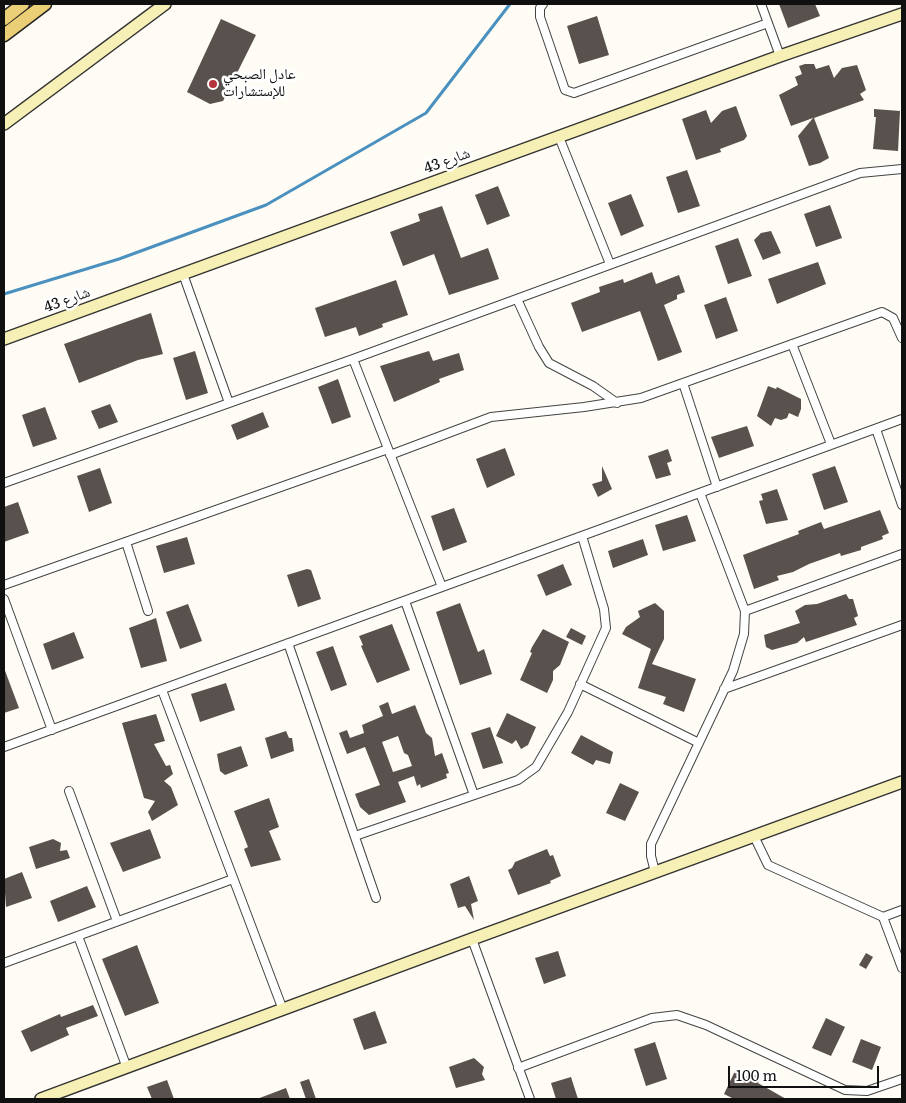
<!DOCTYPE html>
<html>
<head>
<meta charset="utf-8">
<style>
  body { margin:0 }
  #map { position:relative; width:906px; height:1103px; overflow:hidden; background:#fefcf4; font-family:Literata,serif }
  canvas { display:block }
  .frame { position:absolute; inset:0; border:5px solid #101010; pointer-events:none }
  .scale { position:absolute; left:728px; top:1066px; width:151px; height:22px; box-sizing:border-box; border:2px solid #101010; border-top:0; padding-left:6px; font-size:15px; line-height:18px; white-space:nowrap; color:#101010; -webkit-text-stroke:4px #fff; paint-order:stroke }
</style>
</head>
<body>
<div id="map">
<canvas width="906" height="1103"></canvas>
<div class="frame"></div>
<div class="scale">100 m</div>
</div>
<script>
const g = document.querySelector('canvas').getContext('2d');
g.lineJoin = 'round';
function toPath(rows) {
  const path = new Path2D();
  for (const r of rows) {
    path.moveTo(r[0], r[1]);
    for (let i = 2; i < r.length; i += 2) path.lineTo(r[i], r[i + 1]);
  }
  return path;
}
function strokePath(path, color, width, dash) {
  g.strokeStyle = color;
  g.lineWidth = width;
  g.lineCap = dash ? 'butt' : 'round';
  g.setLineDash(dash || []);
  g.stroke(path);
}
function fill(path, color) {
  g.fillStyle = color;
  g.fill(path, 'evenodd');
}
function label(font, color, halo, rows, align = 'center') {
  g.font = font + ' Literata,"Noto Naskh Arabic",serif';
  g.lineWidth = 5;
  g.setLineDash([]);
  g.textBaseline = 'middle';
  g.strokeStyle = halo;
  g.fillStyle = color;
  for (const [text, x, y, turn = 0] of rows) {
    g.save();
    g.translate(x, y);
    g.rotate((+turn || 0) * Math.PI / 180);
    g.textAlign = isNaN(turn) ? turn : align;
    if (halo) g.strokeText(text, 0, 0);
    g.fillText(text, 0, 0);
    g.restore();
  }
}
const stream = toPath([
  [4,294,119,259,266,205,426,113,510,4]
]);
const building = toPath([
  [779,4,815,4,820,16,788,28],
  [597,16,609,55,579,64,567,26],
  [221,19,256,35,223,101,210,104,187,92],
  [805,64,814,64,816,69,829,65,834,78,842,68,857,65,866,90,860,94,864,100,814,118,829,158,820,163,809,166,798,136,813,118,791,126,779,95,798,85,795,77,802,74,799,66],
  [736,106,747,136,744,140,720,149,721,152,696,160,682,119,706,110,711,123,722,111],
  [874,109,900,111,898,151,873,149,876,117,874,117],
  [687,170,700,206,678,213,666,177],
  [498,186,510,216,487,225,475,195],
  [631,194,644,226,621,236,608,203],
  [830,205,842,238,816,247,804,214],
  [442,206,461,258,488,248,499,279,449,295,434,254,403,266,390,232,420,221,418,214],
  [771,231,781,253,763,260,754,240,761,233],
  [738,238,752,276,728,284,715,246],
  [818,262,826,284,777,304,768,279],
  [652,272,656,284,679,275,685,292,677,295,677,299,664,305,682,352,658,361,640,311,582,332,571,303,600,292,599,287,623,279,624,283],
  [396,280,408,315,382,324,383,327,359,336,356,327,325,337,315,308],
  [726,297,738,331,716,339,704,305],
  [151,313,163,354,138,360,79,383,64,344],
  [195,351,208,393,186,400,173,358],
  [429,351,433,361,459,353,464,370,439,379,440,382,394,402,380,366],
  [338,379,351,417,332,424,318,387],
  [768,386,776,389,777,387,801,399,801,409,798,417,789,413,787,418,781,420,775,418,771,426,757,416],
  [110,404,118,422,99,429,91,411],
  [45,407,57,439,33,447,22,415],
  [263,412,269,427,237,440,231,425],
  [747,426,754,446,719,458,711,437],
  [505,448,515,475,487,488,476,459],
  [668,449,672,461,667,463,671,475,656,479,648,456],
  [602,466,612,489,598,497,592,484,602,481],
  [835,466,848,502,824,510,812,474],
  [100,468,112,503,89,512,77,476],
  [777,489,788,520,766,524,759,501,763,500,761,494],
  [18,502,29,533,4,542,4,507],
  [454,508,467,542,443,551,431,516],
  [880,510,889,533,882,536,883,539,861,547,861,550,841,556,840,553,809,564,793,572,777,576,779,580,754,589,743,555,799,534,798,531,821,522,824,529],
  [687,515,696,541,663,551,655,525],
  [187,537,195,564,164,573,156,546],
  [643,539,648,555,613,568,608,551],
  [563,564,572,585,546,596,537,575],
  [307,569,311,570,321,599,298,607,287,575],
  [846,594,849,599,853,599,858,616,854,618,857,625,806,642,804,637,797,643,772,650,766,647,764,635,800,623,795,611,805,605,817,604],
  [460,603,478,652,484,649,492,674,460,685,436,612],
  [655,603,664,611,664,639,652,664,696,679,684,712,663,704,666,697,638,688,651,649,622,634,626,627,640,617,638,611],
  [188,604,202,641,180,649,166,612],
  [156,618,167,661,141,668,129,628],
  [392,624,410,670,377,683,361,646,363,645,359,636],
  [571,628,586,636,582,645,566,637],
  [543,629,569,642,560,665,553,671,553,680,547,693,520,680,532,653,530,652,532,647],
  [74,632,84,658,52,670,43,644],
  [333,646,347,685,331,691,316,652],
  [4,668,19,708,4,713],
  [226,683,235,710,200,722,191,694],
  [388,702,392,714,415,705,426,733,432,738,435,756,442,753,449,773,446,774,447,778,421,788,420,784,417,786,414,776,398,782,406,802,369,815,360,807,355,794,380,785,365,747,347,754,339,733,347,730,350,738,364,733,362,725,383,716,379,706],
  [398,736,404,753,408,755,412,766,393,772,382,742],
  [507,713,536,727,528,745,521,749,516,740,512,744,496,736],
  [156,714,165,741,154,744,166,766,170,765,173,774,164,781,171,787,178,805,152,821,148,812,155,801,144,798,122,723],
  [490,727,503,763,483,769,471,733],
  [286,731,289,738,292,738,294,751,271,759,265,738],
  [581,735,613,752,610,764,596,760,593,765,571,753],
  [241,746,248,766,225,775,220,771,217,754],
  [620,783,639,792,625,821,606,813],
  [269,798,279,827,269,831,281,860,251,867,244,849,248,847,234,811],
  [150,829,161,858,123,872,110,843],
  [53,839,61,843,60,851,67,850,70,858,36,869,29,847],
  [547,849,550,856,553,855,561,876,550,881,551,883,518,895,508,870,512,868,515,862],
  [22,872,32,898,6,907,4,879],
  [469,876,478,901,471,904,474,920,465,906,458,908,450,884],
  [87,886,96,907,58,922,50,901],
  [137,945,159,1003,125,1016,102,959],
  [558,951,566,976,544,984,535,958],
  [866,953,873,957,866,969,859,965],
  [93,1005,98,1016,66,1028,69,1035,31,1052,21,1031,60,1014,61,1017],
  [375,1011,387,1043,364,1050,353,1019],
  [826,1018,845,1027,831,1056,812,1048],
  [861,1039,881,1047,872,1070,852,1062],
  [655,1042,667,1079,646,1086,634,1049],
  [474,1058,484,1067,482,1074,485,1080,456,1088,449,1067],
  [735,1071,748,1077,751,1073,760,1077,758,1083,786,1099,734,1099,724,1094],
  [571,1077,578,1099,556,1099,551,1083],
  [309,1079,316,1099,306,1099,300,1082],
  [167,1080,174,1099,152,1099,147,1087],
  [286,1088,290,1099,257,1099]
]);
const street = toPath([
  [543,4,540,8,540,17,565,90,574,93,768,23],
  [761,4,780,56],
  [559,137,610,264],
  [183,274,229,403],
  [517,299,539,347,549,363,593,386,617,403],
  [792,344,831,444],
  [353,359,442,587],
  [683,383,717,487],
  [876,429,902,505],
  [390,455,491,417,584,407,641,398,882,312,893,318,902,338],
  [4,483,353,359,860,173,902,169],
  [126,542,148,611],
  [4,585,388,449],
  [4,599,52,730],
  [405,601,474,795],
  [745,611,902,554],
  [288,643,376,898],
  [580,684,699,743],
  [724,689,902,625],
  [162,690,283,1010],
  [4,747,902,419],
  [69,791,117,921],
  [355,836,518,780,536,767,568,712,606,628,604,609,582,536],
  [754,836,768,865,883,917,902,910],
  [655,872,651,856,651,844,733,671,744,634,745,611,700,493],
  [883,917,902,968],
  [78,936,127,1068],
  [472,939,530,1099],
  [4,963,233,879],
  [518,1068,652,1018,677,1015,706,1025,845,1090,867,1091,902,1079]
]);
const secondary = toPath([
  [4,124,165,4],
  [4,339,780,56,902,14],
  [41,1099,472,939,902,782]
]);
const primary = toPath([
  [4,19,23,4],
  [4,35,45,4]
]);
const markers = [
  [213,84,5,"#b3353b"]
];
const poiNames = [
  ["عادل الصبحي",223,75],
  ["للإستشارات",223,92]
];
const streetNames = [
  ["شارع 43",447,161,-20],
  ["شارع 43",67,300,-20]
];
strokePath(stream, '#4b91c0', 3);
fill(building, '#58514d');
strokePath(street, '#434343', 10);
strokePath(secondary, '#323232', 14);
strokePath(primary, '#212121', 15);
strokePath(street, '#fff', 8);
strokePath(secondary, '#f7f0b6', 11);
strokePath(primary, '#ebcf77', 12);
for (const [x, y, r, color] of markers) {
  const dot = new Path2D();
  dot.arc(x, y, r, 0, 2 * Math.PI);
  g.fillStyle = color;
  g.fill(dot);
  strokePath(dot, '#fff', 2);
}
label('15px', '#101010', '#fff', poiNames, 'left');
label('15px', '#101010', '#fff', streetNames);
</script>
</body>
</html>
